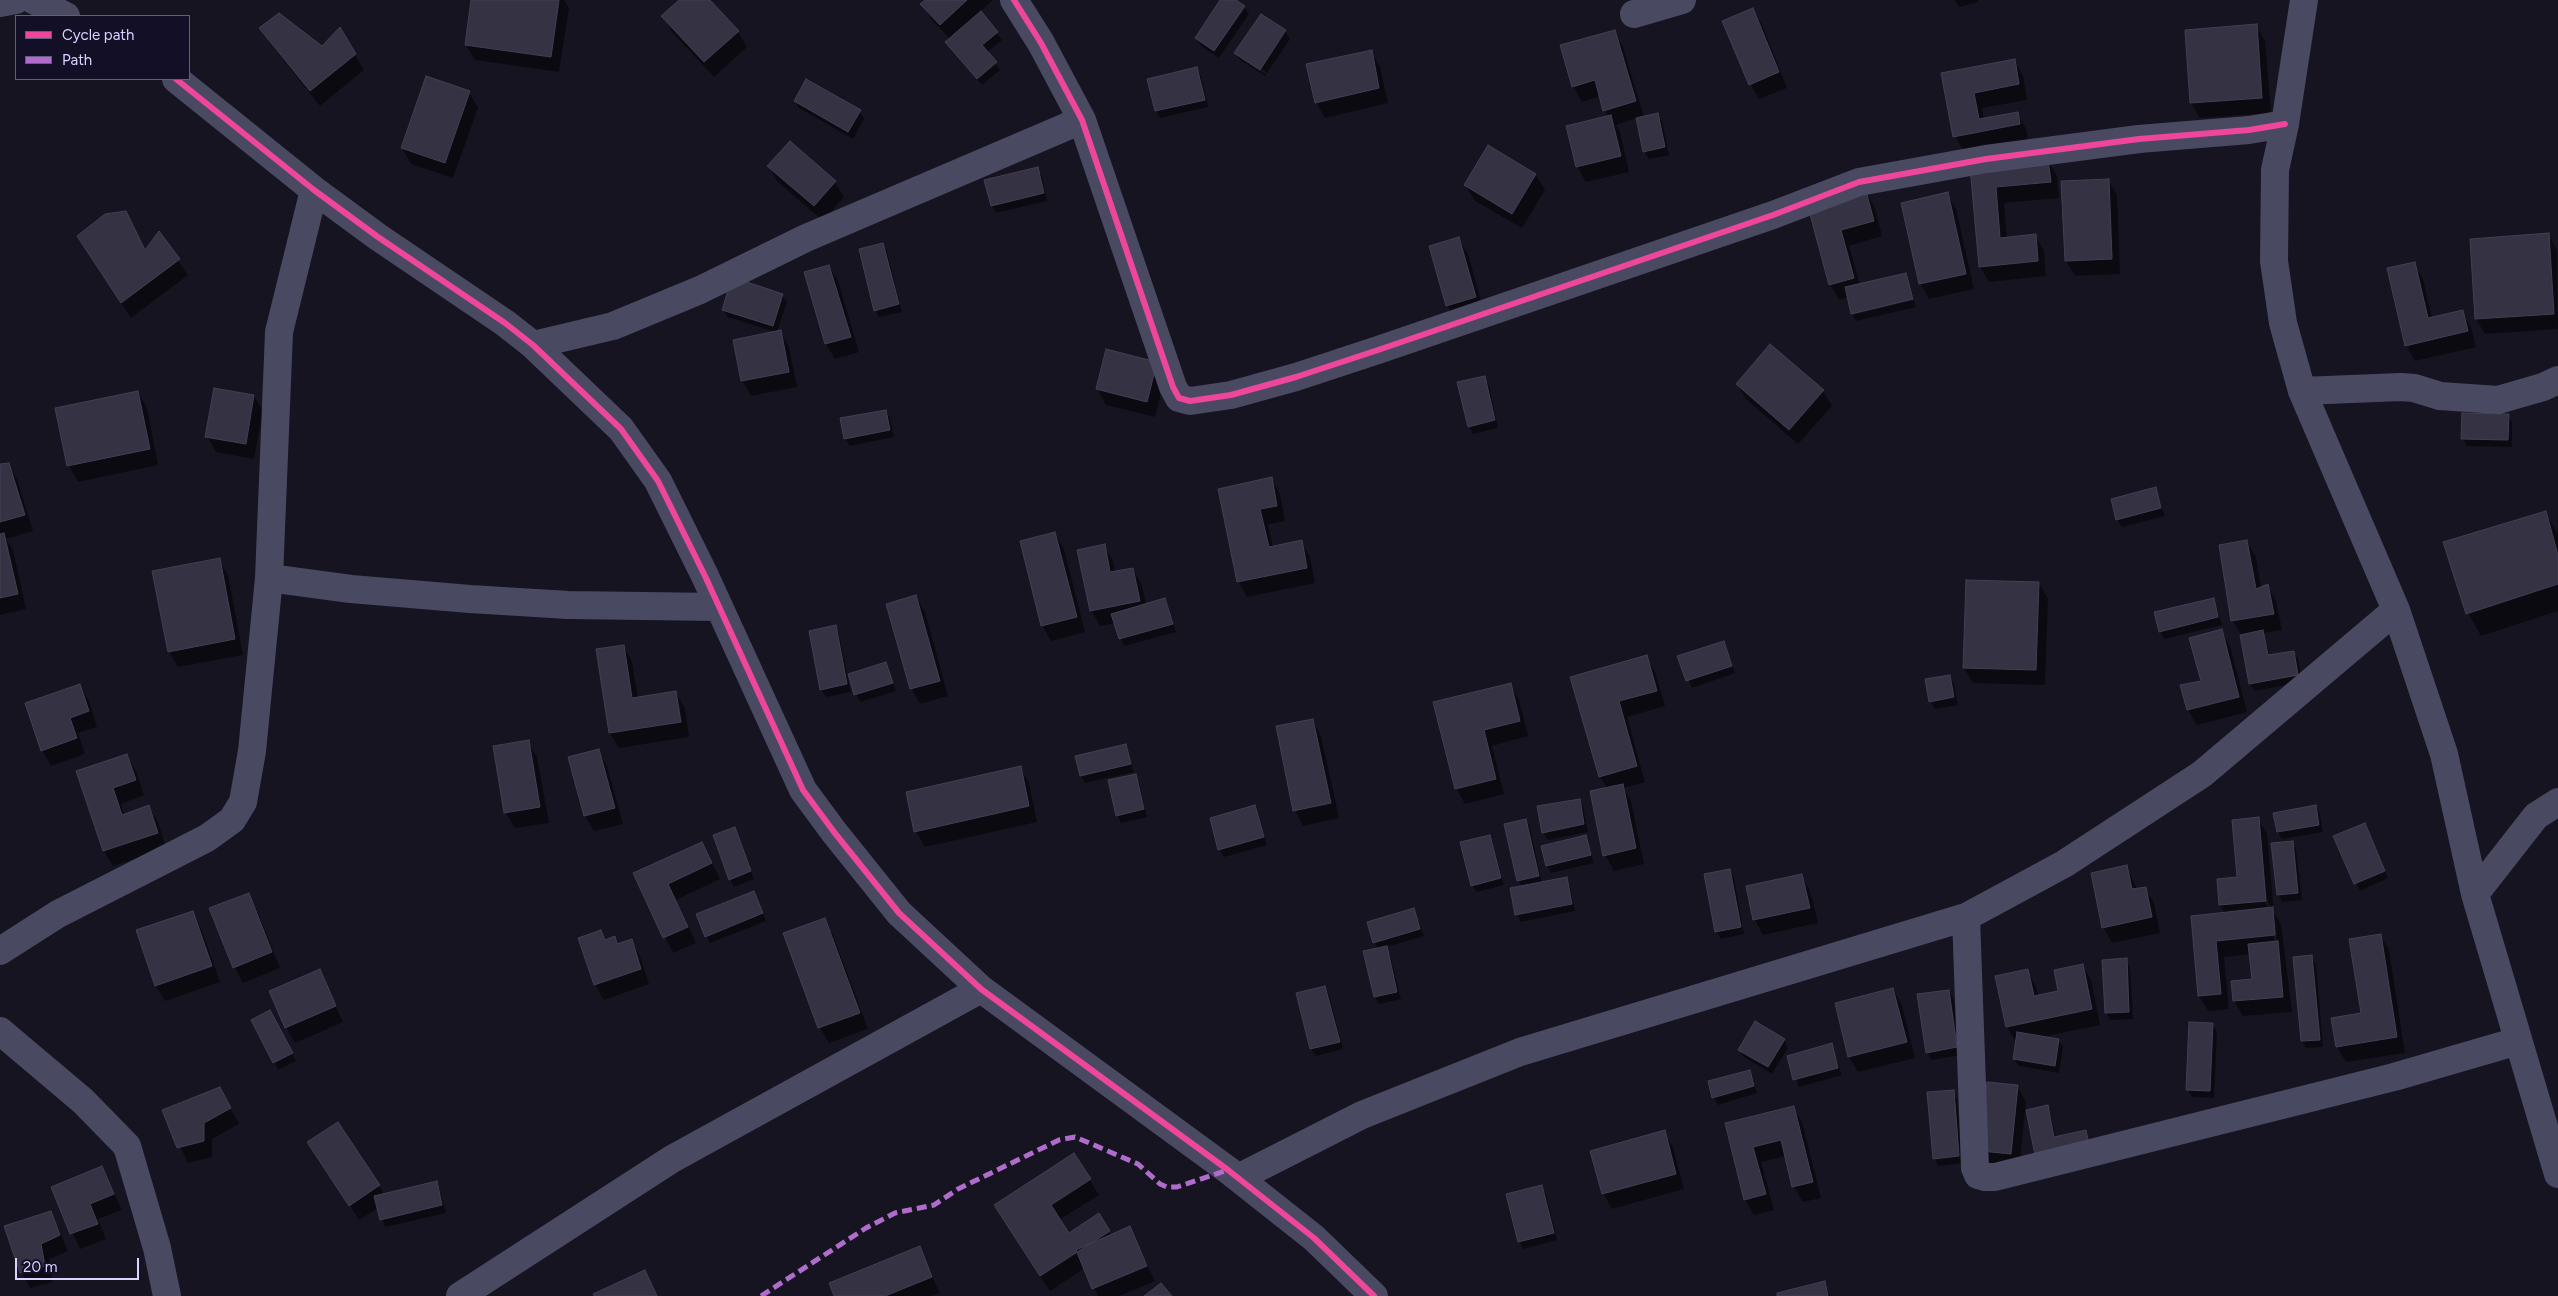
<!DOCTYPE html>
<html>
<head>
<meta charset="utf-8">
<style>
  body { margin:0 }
  #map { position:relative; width:2558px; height:1296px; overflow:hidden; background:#161421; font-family:Figtree,sans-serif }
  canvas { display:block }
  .legend { position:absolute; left:15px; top:15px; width:175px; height:65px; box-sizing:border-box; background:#130f26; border:1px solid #625e7d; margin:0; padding:6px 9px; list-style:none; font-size:15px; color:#d9d4ff }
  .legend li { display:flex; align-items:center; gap:10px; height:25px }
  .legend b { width:25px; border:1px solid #625e7d }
  .scale { position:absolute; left:15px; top:1258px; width:124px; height:22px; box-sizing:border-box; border:2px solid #d9d4ff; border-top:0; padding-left:6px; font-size:15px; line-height:18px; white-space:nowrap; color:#d9d4ff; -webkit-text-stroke:4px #130f26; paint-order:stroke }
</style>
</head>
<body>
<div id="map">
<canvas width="2558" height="1296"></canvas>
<ul class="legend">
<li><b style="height:6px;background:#ed469a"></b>Cycle path</li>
<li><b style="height:6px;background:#b06ccc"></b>Path</li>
</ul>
<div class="scale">20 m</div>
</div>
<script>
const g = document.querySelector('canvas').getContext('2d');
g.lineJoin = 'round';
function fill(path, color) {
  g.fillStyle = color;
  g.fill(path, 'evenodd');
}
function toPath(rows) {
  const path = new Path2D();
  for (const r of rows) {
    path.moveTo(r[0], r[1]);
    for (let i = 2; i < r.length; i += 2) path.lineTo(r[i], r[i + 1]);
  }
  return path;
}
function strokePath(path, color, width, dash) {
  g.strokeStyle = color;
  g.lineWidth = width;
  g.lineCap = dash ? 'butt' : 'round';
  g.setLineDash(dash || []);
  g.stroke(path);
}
const shadow = toPath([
  [473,0,564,0,569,8,559,72,475,60,466,45],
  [681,0,708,0,738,32,747,47,714,77,672,32,663,16],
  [927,0,993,0,980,12,1002,40,987,52,1000,70,982,85,951,49,950,39,931,19,922,4],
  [1222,0,1234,0,1244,7,1249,14,1219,58,1201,46,1196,38],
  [1955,0,1978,0,1978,2,1959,7],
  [1753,10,1762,25,1787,88,1759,99,1750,84],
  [1261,16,1285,31,1290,39,1265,76,1240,60,1236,53],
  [1240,55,1266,72,1265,74,1240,58],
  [2256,26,2265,41,2271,113,2200,118,2191,103],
  [261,28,322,47,340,29,364,70,320,106,270,43],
  [1614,31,1623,47,1644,117,1657,114,1662,121,1669,155,1649,159,1644,151,1637,118,1616,125,1620,132,1629,172,1586,182,1577,166,1608,117,1601,96,1582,102,1573,86],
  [1371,52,1380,67,1388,103,1325,118,1316,102],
  [2014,61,2023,76,2027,100,1982,108,1984,120,2017,113,2026,129,2028,139,1964,152,1955,136,1943,74],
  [1197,69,1201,76,1208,107,1160,118,1156,111,1148,80],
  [469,92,478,108,453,178,411,164,402,148],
  [795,101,860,111,864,119,853,139,799,108],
  [2048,160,2057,176,2059,198,2004,203,2007,238,2035,235,2044,251,2046,276,1989,282,1980,267,1971,168],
  [769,166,835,182,844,197,823,221,777,181],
  [1037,169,1042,176,1047,201,996,213,992,206],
  [1536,175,1545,190,1522,228,1475,201,1466,186],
  [2108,180,2117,195,2120,274,2075,276,2066,261],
  [1866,193,1875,208,1882,236,1849,246,1860,285,1906,274,1914,298,1852,314,1848,297,1839,300,1830,284,1810,207],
  [1947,193,1956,209,1974,289,1929,299,1920,283],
  [159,233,188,275,131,318,88,252,145,251],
  [2548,234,2557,250,2558,329,2485,334,2476,319],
  [1459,239,1468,254,1484,312,1456,321,1447,305],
  [882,244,887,252,902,312,879,317,875,310],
  [2414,263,2423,279,2432,318,2462,311,2471,327,2476,347,2415,361,2406,345],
  [829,266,838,281,859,352,835,359,826,344,805,273],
  [782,295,787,302,777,332,780,331,789,347,797,387,751,396,742,380,775,332,728,317,723,310],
  [1914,300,1916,307,1856,321,1853,315],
  [1106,351,1165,378,1155,417,1106,405,1097,389],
  [1484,378,1489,385,1498,428,1473,434,1469,426],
  [1737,384,1823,391,1832,406,1798,444,1746,399],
  [138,392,147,408,158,465,78,482,69,466,57,409],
  [254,396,263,411,254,459,216,452,207,436],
  [886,411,890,418,894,437,850,446,845,439],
  [2508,415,2512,423,2512,447,2467,446,2463,439],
  [8,464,17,479,33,531,6,539,13,550,26,609,0,615,0,466],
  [1271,479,1280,494,1285,521,1268,524,1273,547,1301,542,1310,557,1315,583,1247,597,1238,581,1219,490],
  [2155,488,2165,516,2122,527,2117,520],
  [2545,512,2558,534,2558,611,2481,636,2468,613],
  [1055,534,1064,549,1085,632,1051,641,1042,625],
  [2247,542,2256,557,2261,588,2268,586,2276,601,2282,630,2263,633,2270,656,2293,652,2298,659,2302,682,2254,691,2250,684,2242,637,2233,621,2220,546],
  [1104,546,1113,561,1115,573,1133,569,1142,585,1146,605,1165,600,1176,632,1124,646,1115,623,1100,626,1091,610],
  [219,560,228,575,243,655,178,667,169,652],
  [2039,583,2048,599,2045,685,1973,683,1964,668],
  [916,597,925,612,948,696,920,704,911,688],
  [2213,599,2222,625,2164,639,2160,631],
  [835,627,839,634,851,692,826,697,821,689],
  [2221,631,2230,646,2247,712,2197,725,2188,710,2182,686,2202,681],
  [1723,642,1735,673,1692,688,1679,657],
  [623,646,632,661,638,699,676,693,685,708,689,737,619,748,610,733],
  [1646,657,1655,672,1665,706,1627,717,1645,782,1624,788,1631,801,1644,864,1614,871,1605,855,1607,788,1600,777,1572,678],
  [885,664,896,691,860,702,856,694],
  [1950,676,1954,684,1958,705,1935,709,1930,701],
  [1510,684,1519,700,1528,736,1492,746,1504,794,1465,804,1456,788,1435,703],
  [80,686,89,701,97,727,78,733,85,754,51,766,42,750],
  [1313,720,1321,736,1339,818,1303,826,1295,810],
  [528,742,537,757,549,823,515,828,506,813,495,747],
  [1125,746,1134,772,1085,783,1081,776],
  [598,750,607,766,623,824,594,831,585,816],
  [127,756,136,771,144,795,121,804,124,815,149,807,158,822,166,848,113,866,104,851,77,772],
  [1020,767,1029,783,1037,822,925,847,916,831],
  [1135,775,1139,783,1147,817,1121,823,1117,815],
  [1579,800,1583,807,1588,832,1548,840,1543,832],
  [2316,806,2320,814,2323,832,2282,839,2278,832,2274,814],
  [1255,807,1267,845,1224,857,1219,849],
  [2258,819,2267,834,2274,912,2281,924,2292,1012,2243,1016,2234,1001,2232,982,2253,980,2250,954,2224,957,2229,1009,2208,1011,2199,996,2192,917,2225,913,2220,905,2218,880,2238,878],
  [2264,895,2272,909,2269,909,2262,896],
  [2273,923,2275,923,2277,942,2274,942],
  [1526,820,1530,827,1542,883,1566,878,1570,886,1575,911,1521,922,1517,915,1511,889,1522,887,1518,880],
  [2364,824,2388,878,2360,891,2335,836],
  [735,828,754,879,734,887,730,879],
  [1489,836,1493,844,1504,885,1477,892,1472,885],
  [1585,837,1594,863,1551,873,1547,866],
  [2292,842,2296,849,2302,900,2282,902,2278,894],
  [702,843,720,879,676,900,696,943,673,953,634,874],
  [2127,867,2137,889,2145,888,2154,903,2160,933,2112,943,2103,927],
  [1730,871,1734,878,1744,934,1721,939,1716,931],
  [1801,875,1810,891,1818,923,1763,935,1755,920,1748,887],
  [754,892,766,921,710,943,706,936],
  [248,894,257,910,280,968,243,983,235,968,211,909],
  [1414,910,1424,936,1386,947,1390,955,1401,999,1379,1004,1375,997,1365,952,1378,949,1374,942],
  [192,912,201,928,220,982,165,1001,156,986,137,931],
  [824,920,833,935,868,1029,829,1043,820,1028,785,934],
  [601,931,606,941,614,938,618,945,631,941,640,956,649,984,604,1000,595,985,579,939],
  [2380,935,2389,950,2405,1053,2346,1062,2337,1047,2363,1014],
  [2311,956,2316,964,2323,1047,2306,1048,2302,1041],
  [2126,960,2130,967,2133,1019,2110,1020,2106,1012],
  [2082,965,2091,980,2100,1025,2041,1037,2058,1040,2063,1047,2059,1073,2019,1066,2014,1059,2016,1042,2007,1027,2027,971,2036,986,2038,996,2060,992],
  [319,971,343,1022,295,1043,286,1027],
  [1325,987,1329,995,1343,1049,1316,1056,1311,1049,1298,994],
  [1893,989,1902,1005,1915,1058,1858,1072,1849,1057,1836,1004],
  [1948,991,1953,998,1961,1055,1931,1060,1927,1052],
  [274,1019,296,1061,278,1070,274,1062],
  [2212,1024,2217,1032,2214,1098,2192,1097,2188,1090],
  [1784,1040,1788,1048,1772,1074,1744,1057,1739,1050],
  [1831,1045,1842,1075,1799,1087,1788,1057],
  [1749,1071,1757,1093,1718,1105,1713,1097],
  [2017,1086,2026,1102,2019,1169,1991,1166,1982,1151],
  [1953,1092,1957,1099,1963,1163,1938,1166,1934,1158],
  [228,1104,239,1124,212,1139,212,1157,188,1163,163,1111],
  [1793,1107,1802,1122,1821,1198,1803,1202,1794,1187,1786,1156,1761,1162,1774,1210,1754,1215,1745,1200,1726,1124],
  [2047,1107,2051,1114,2056,1138,2085,1132,2091,1147,2038,1158],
  [338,1123,385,1195,436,1183,440,1190,446,1213,385,1227,378,1208,359,1220,318,1157],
  [1664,1132,1673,1147,1684,1189,1612,1209,1603,1193],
  [1074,1155,1099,1195,1059,1220,1069,1235,1098,1215,1111,1236,1129,1228,1155,1281,1120,1296,1098,1296,1085,1268,1050,1291,1004,1221,995,1206],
  [102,1168,122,1210,98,1219,106,1239,80,1249,52,1187],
  [1542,1187,1546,1194,1557,1240,1523,1249,1519,1241],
  [51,1212,68,1251,49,1259,53,1282,30,1288,22,1273,5,1226],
  [919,1248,940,1293,932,1296,836,1296],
  [1824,1283,1830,1296,1778,1296]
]);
const building = toPath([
  [471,0,559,0,551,57,465,45,471,0],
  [679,0,710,0,739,31,704,62,661,16,679,0],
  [925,0,967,0,940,25,920,4,925,0],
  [1220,0,1236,0,1245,6,1214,51,1195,38,1220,0],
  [1753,8,1779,72,1749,85,1722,21,1753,8],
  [981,11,998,32,982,45,997,62,977,79,945,42,981,11],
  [279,13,322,46,340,27,356,54,310,91,259,28,279,13],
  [1261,14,1286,30,1260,70,1234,53,1261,14],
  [2257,24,2262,98,2190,103,2185,30,2257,24],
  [1615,30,1636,101,1603,111,1595,80,1572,87,1560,45,1615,30],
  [1372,50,1379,88,1315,103,1306,64,1372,50],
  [2015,59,2019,84,1974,93,1979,119,2018,112,2020,124,1953,137,1941,73,2015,59],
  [1197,67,1205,100,1155,111,1147,79,1197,67],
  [426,76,470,91,445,163,401,148,426,76],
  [806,79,861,110,848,132,794,101,806,79],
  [1658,113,1665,147,1643,152,1636,118,1658,113],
  [1611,115,1621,156,1576,167,1566,126,1611,115],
  [790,141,836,181,814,206,767,166,790,141],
  [1488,145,1536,174,1512,214,1464,185,1488,145],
  [2048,159,2051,182,1996,187,2000,238,2036,234,2038,261,1979,267,1970,167,2048,159],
  [1038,167,1044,193,991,206,984,180,1038,167],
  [2109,179,2112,259,2065,261,2061,181,2109,179],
  [1866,191,1874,221,1841,230,1854,278,1829,285,1808,207,1866,191],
  [1948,192,1966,274,1919,284,1901,203,1948,192],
  [126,211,145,250,159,231,180,259,121,303,77,236,105,214,126,211],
  [2549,233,2554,314,2475,319,2470,239,2549,233],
  [1459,237,1476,297,1446,306,1429,246,1459,237],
  [883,243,899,304,874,311,859,249,883,243],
  [2415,262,2428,318,2463,310,2468,331,2405,346,2387,268,2415,262],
  [829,265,851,337,825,344,804,272,829,265],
  [1906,273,1913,299,1851,314,1845,287,1906,273],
  [732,277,783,294,773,326,722,310,732,277],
  [781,330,789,372,741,381,733,340,781,330],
  [1770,344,1824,390,1789,430,1736,384,1770,344],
  [1106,349,1157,362,1147,402,1096,389,1106,349],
  [1485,376,1495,420,1468,427,1457,382,1485,376],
  [214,388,254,395,246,444,205,437,214,388],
  [138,391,150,449,67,466,55,408,138,391],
  [886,410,890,430,844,439,840,418,886,410],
  [2462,413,2509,414,2508,440,2461,439,2462,413],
  [9,463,25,515,0,522,0,464,9,463],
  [1272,477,1277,506,1260,509,1269,547,1302,540,1307,568,1237,582,1218,489,1272,477],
  [2156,487,2161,508,2116,520,2111,499,2156,487],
  [2546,511,2558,555,2558,584,2466,614,2443,542,2546,511],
  [1055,532,1077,617,1041,626,1020,541,1055,532],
  [4,533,18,594,0,598,0,534,4,533],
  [2247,540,2256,589,2268,584,2274,614,2231,621,2219,545,2247,540],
  [1105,544,1110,572,1133,568,1140,601,1090,611,1077,550,1105,544],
  [220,558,235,639,168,652,152,571,220,558],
  [1966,580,2039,582,2036,670,1963,668,1966,580],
  [916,595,940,681,910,689,886,604,916,595],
  [1165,598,1173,624,1119,639,1111,614,1165,598],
  [2214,598,2218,617,2159,632,2154,612,2214,598],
  [836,625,847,684,820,690,809,631,836,625],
  [2222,629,2239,697,2187,710,2180,685,2201,681,2189,638,2222,629],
  [2263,630,2268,655,2294,651,2298,675,2249,684,2240,635,2263,630],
  [1724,641,1732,666,1686,681,1677,656,1724,641],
  [624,645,632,698,676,691,681,722,609,733,596,649,624,645],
  [1647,655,1657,691,1619,701,1637,766,1599,777,1570,677,1647,655],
  [886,662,893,683,854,695,848,674,886,662],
  [1950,675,1954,697,1929,702,1925,679,1950,675],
  [1511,683,1520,721,1484,730,1496,779,1455,789,1433,702,1511,683],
  [80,684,89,711,70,718,77,738,41,751,25,703,80,684],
  [1313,719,1331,803,1293,811,1276,726,1313,719],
  [529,740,540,807,504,813,493,746,529,740],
  [1126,744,1131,764,1080,776,1075,756,1126,744],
  [599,749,615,808,584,816,568,757,599,749],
  [127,754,136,780,113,788,122,815,149,805,158,833,103,851,76,771,127,754],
  [1021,766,1029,806,914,832,906,792,1021,766],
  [1136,774,1144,809,1116,816,1108,780,1136,774],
  [1623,784,1636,848,1603,856,1590,791,1623,784],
  [1580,799,1584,824,1542,833,1537,806,1580,799],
  [1255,805,1264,837,1218,850,1210,818,1255,805],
  [2316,805,2319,825,2277,832,2273,813,2316,805],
  [2259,817,2266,901,2219,905,2217,879,2237,877,2232,820,2259,817],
  [1526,819,1539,876,1517,881,1504,824,1526,819],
  [2365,823,2385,871,2354,884,2333,836,2365,823],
  [735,827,751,871,729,880,713,835,735,827],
  [1490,835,1501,878,1471,886,1460,842,1490,835],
  [1586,835,1591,855,1546,866,1541,846,1586,835],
  [2293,841,2298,893,2277,895,2271,843,2293,841],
  [702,842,712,863,668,884,688,927,663,938,633,873,702,842],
  [2127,865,2132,889,2146,887,2152,917,2102,928,2091,873,2127,865],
  [1730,869,1741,927,1715,932,1704,874,1730,869],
  [1802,874,1810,908,1753,920,1746,886,1802,874],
  [1567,877,1572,904,1515,915,1510,888,1567,877],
  [754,891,763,913,705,937,696,914,754,891],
  [249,893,272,952,233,968,209,908,249,893],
  [2273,907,2275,935,2216,941,2221,994,2198,996,2191,916,2273,907],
  [1414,908,1420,929,1373,943,1367,922,1414,908],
  [193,911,212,966,155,986,136,930,193,911],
  [825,918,860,1013,818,1028,783,933,825,918],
  [601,930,605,940,615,936,617,944,632,939,641,969,594,985,578,938,601,930],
  [2381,934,2397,1037,2336,1047,2331,1018,2361,1013,2349,939,2381,934],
  [2278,941,2283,997,2233,1001,2231,981,2252,979,2248,944,2278,941],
  [1387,946,1397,992,1374,997,1363,951,1387,946],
  [2312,955,2320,1040,2301,1041,2293,957,2312,955],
  [2127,958,2129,1012,2105,1013,2102,960,2127,958],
  [2083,964,2092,1009,2006,1027,1995,976,2028,969,2034,996,2058,991,2054,970,2083,964],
  [320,969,336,1006,285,1028,269,991,320,969],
  [1325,986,1340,1042,1310,1049,1296,993,1325,986],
  [1893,988,1907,1042,1848,1057,1835,1003,1893,988],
  [1949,990,1957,1047,1926,1053,1917,994,1949,990],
  [270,1010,293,1053,273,1063,251,1020,270,1010],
  [1755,1021,1785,1039,1768,1067,1738,1050,1755,1021],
  [2189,1022,2213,1023,2210,1091,2186,1090,2189,1022],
  [2017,1032,2059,1039,2055,1066,2013,1059,2017,1032],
  [1832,1043,1838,1068,1793,1080,1787,1056,1832,1043],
  [1750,1070,1754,1086,1712,1098,1708,1081,1750,1070],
  [1987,1082,2018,1085,2011,1154,1981,1151,1987,1082],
  [220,1087,231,1108,204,1123,204,1141,177,1148,162,1110,220,1087],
  [1954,1090,1959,1156,1933,1159,1927,1092,1954,1090],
  [2048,1105,2054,1137,2086,1130,2090,1149,2036,1160,2026,1110,2048,1105],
  [1794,1106,1813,1182,1792,1187,1781,1140,1753,1147,1766,1194,1744,1200,1725,1123,1794,1106],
  [338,1122,380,1185,349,1206,307,1142,338,1122],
  [1665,1130,1676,1174,1602,1194,1590,1151,1665,1130],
  [1074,1153,1091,1179,1051,1205,1069,1233,1099,1213,1110,1231,1040,1276,994,1205,1074,1153],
  [102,1166,114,1194,90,1204,98,1224,70,1234,51,1187,102,1166],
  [437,1181,442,1205,380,1220,374,1196,437,1181],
  [1542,1185,1554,1233,1518,1242,1506,1194,1542,1185],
  [51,1211,60,1235,41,1244,45,1266,20,1273,4,1226,51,1211],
  [1130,1226,1147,1266,1092,1289,1076,1250,1130,1226],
  [920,1246,932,1277,885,1296,834,1296,829,1283,920,1246],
  [645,1270,657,1296,594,1296,593,1294,645,1270],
  [1825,1281,1828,1296,1777,1296,1777,1293,1825,1281],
  [1161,1283,1172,1296,1144,1296,1161,1283]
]);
const minor = toPath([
  [33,0,66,16],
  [1014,0,1041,43,1082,120,1173,387,1179,398,1190,401,1231,395,1296,377,1378,350,1773,215,1859,182,1986,159,2139,139,2249,130,2285,124],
  [2304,0,2285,124,2275,170,2274,261,2283,323,2302,391,2396,610,2444,754,2475,894,2558,1174],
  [0,3,16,0],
  [1634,14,1682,0],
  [176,79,314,190,378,237,505,323,533,345,621,429,658,481,705,576,803,790,834,832,899,913,981,989,1228,1170,1314,1238,1374,1296],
  [533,345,613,326,700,290,806,238,1082,120],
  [2302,391,2401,387,2414,388,2440,396,2498,400,2543,387,2558,380],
  [269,578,351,589,470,599,568,605,718,607],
  [2475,894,2536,816,2558,802],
  [1966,917,1975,1168,1978,1175,1985,1177,1995,1177,2394,1077,2518,1041],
  [0,951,58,914,207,838,232,820,243,802,252,751,269,578,279,332,314,190],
  [0,1031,83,1101,127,1146,157,1248,167,1296],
  [1238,1178,1362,1115,1520,1052,1966,917,2064,864,2202,774,2396,610],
  [460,1296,672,1159,981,989]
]);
const quiet = toPath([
  [761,1296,866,1228,895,1213,934,1205,958,1189,1059,1140,1075,1137,1087,1142,1138,1164,1160,1184,1167,1187,1177,1187,1228,1170]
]);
const cycleway = toPath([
  [1014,0,1041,43,1082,120,1173,387,1179,398,1190,401,1231,395,1296,377,1378,350,1773,215,1859,182,1986,159,2139,139,2249,130,2285,124],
  [176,79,314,190,378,237,505,323,533,345,621,429,658,481,705,576,803,790,834,832,899,913,981,989,1228,1170,1314,1238,1374,1296]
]);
fill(shadow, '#0007');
fill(building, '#343243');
strokePath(building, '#433f54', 1);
strokePath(minor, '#4a4962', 28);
strokePath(quiet, '#b06ccc', 5, [10, 5]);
strokePath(cycleway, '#ed469a', 6);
</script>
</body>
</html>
